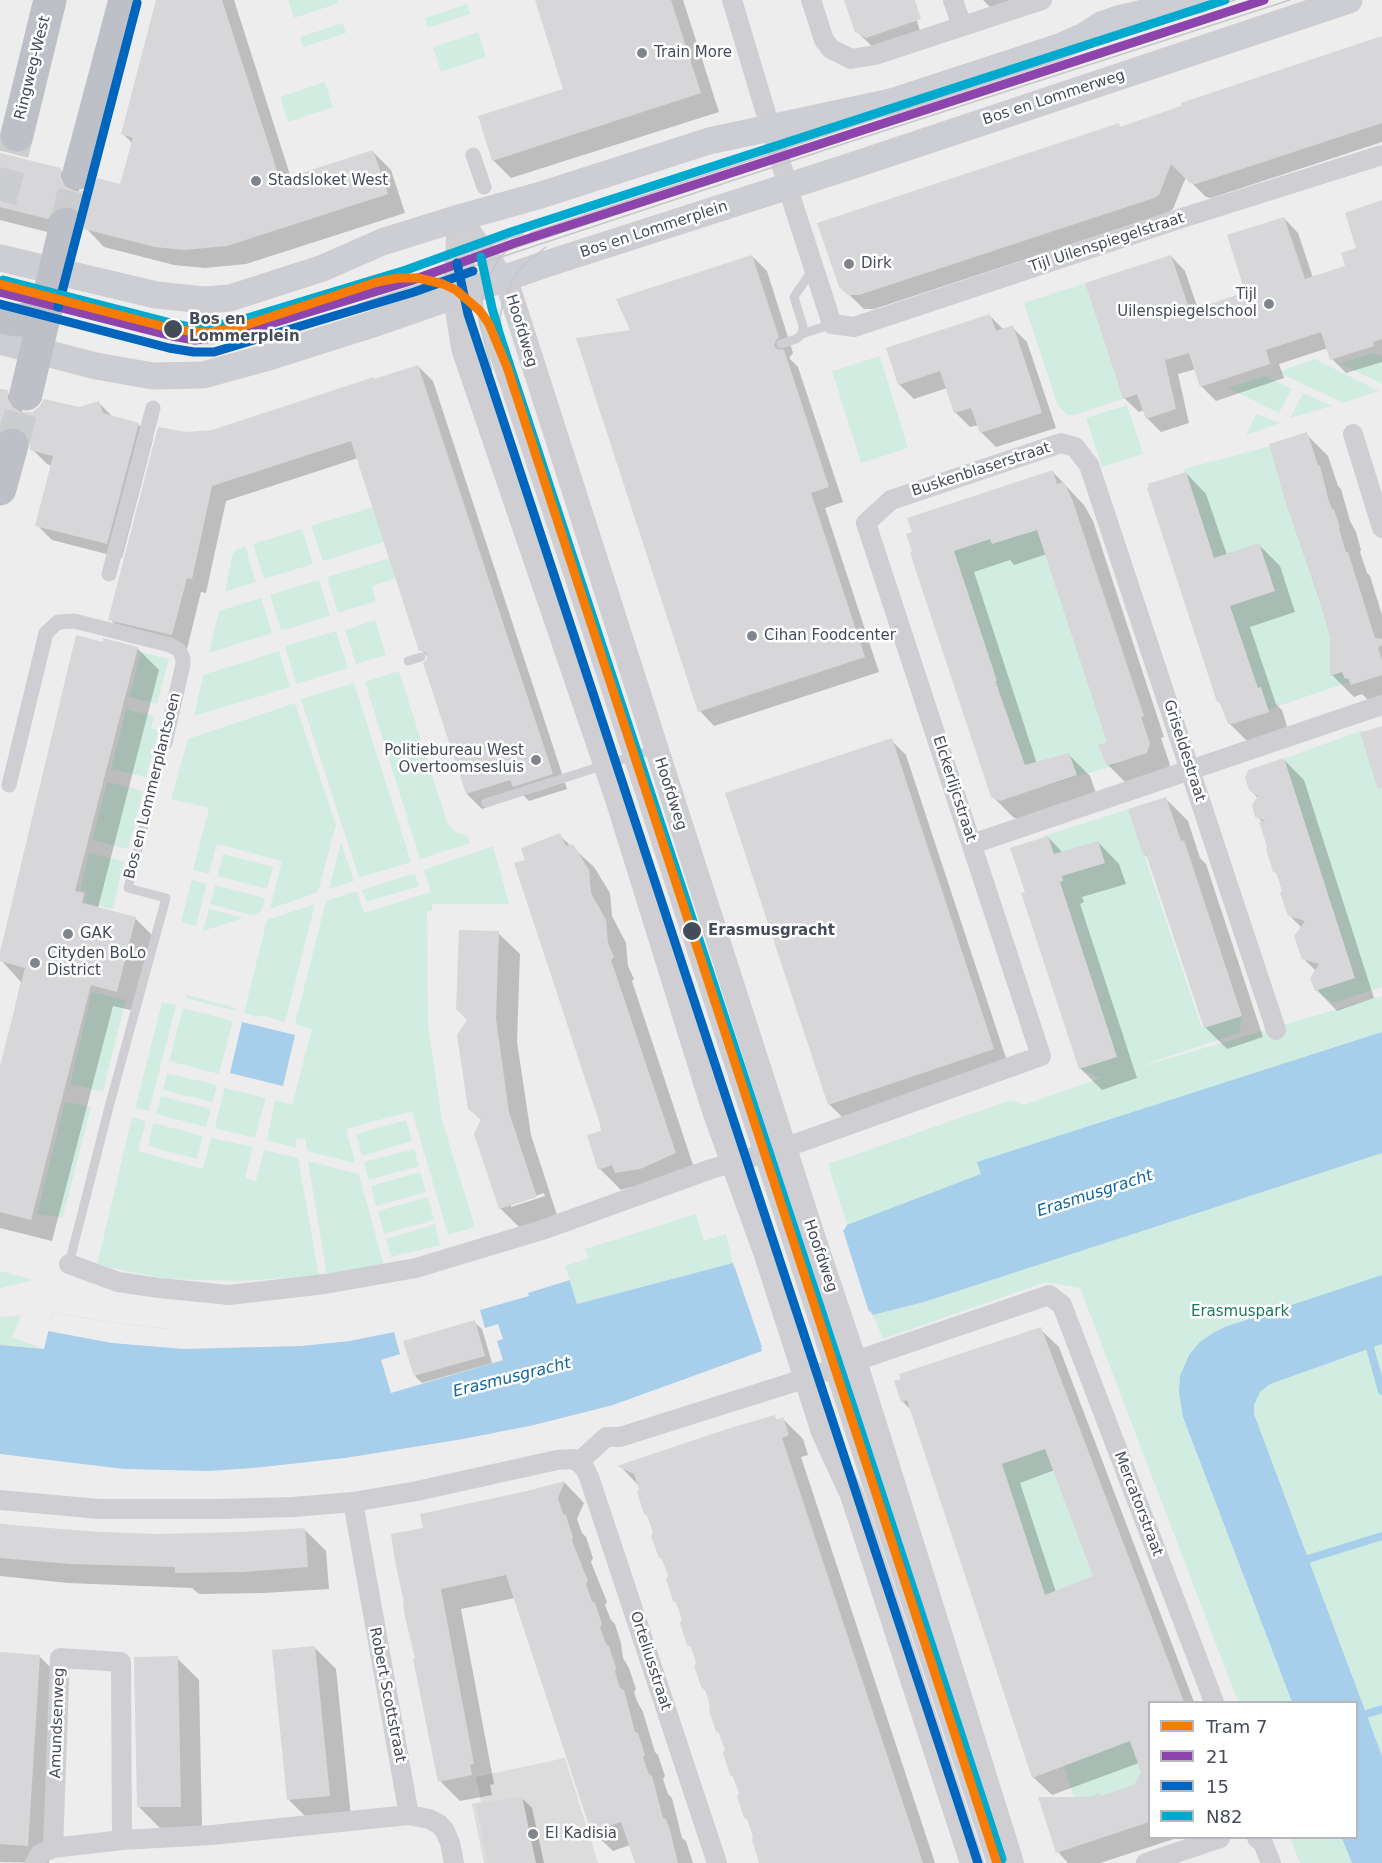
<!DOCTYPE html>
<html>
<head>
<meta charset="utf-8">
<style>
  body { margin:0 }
  #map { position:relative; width:1382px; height:1863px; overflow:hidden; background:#eeeded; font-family:"DejaVu Sans",sans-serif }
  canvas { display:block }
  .legend { position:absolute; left:1148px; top:1701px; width:210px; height:138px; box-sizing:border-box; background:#fff; border:2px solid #b5b7bd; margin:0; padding:8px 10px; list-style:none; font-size:18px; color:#454c59 }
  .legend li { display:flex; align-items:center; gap:12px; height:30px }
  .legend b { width:30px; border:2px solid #b5b7bd }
</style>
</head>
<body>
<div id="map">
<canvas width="1382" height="1863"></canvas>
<ul class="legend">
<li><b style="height:8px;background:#f67c04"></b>Tram 7</li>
<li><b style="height:8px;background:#8e44ad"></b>21</li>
<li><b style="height:8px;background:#0065bd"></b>15</li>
<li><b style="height:8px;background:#00a9ce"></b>N82</li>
</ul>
</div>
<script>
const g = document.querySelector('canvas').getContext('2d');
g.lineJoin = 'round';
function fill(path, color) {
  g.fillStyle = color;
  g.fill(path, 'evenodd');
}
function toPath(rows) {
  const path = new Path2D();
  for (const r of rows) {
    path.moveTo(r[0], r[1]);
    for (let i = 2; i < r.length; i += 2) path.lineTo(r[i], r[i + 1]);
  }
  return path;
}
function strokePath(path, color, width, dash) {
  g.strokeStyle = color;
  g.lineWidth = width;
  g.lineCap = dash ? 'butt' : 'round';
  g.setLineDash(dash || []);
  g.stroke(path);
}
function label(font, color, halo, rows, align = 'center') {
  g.font = font + ' "DejaVu Sans",sans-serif';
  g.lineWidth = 5;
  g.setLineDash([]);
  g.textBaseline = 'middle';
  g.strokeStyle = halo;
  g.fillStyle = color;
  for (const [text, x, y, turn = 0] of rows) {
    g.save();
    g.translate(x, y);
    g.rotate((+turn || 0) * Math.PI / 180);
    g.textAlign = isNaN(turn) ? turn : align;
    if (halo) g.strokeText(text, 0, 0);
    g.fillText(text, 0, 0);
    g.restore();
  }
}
const education = toPath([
  [565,1758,598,1863,484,1863,472,1804,481,1802,476,1777]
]);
const green = toPath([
  [288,0,338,0,339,3,294,18],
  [467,4,470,14,428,28,425,18],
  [343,23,346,33,303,47,300,37],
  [478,32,486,57,441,72,433,47],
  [325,82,333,107,288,122,280,97],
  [1085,283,1123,399,1074,415,1068,415,1058,406,1024,303],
  [1374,353,1382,356,1382,384,1340,363],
  [880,356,908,448,861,463,832,371],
  [1315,359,1379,391,1343,403,1278,372],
  [1265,376,1292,389,1279,413,1228,388],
  [1303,393,1332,406,1290,418],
  [1127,405,1143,454,1102,467,1086,418],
  [1256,414,1280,423,1246,435],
  [1270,446,1349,682,1261,712,1184,469],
  [1033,504,1116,765,1032,790,946,529],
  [373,507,384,542,323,561,311,526],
  [302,529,313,564,264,579,253,544],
  [245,546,256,582,225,592,232,555,236,550],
  [390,558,396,578,372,586,376,601,338,613,327,577],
  [319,580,330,616,281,631,270,595],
  [261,598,272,633,209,653,219,611],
  [375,620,386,655,356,664,345,630],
  [336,631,348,668,296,684,285,646],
  [279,651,290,687,194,716,203,675],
  [141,652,169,659,157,704,129,697],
  [399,671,447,822,457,833,468,836,470,843,420,859,365,682],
  [354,683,411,862,359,878,301,699],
  [295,703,336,825,318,892,270,909,282,861,217,844,209,874,193,870,209,808,171,799,188,739],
  [126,709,154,716,151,728,159,730,146,777,111,769],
  [1363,730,1382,789,1382,987,1333,1003,1315,991,1351,979,1280,760],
  [107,782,143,791,128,849,92,840],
  [1129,809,1202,1028,1242,1016,1239,1033,1129,1070,1382,996,1382,1058,847,1225,828,1164,1011,1100,1024,1105,1100,1078,1079,1069,1114,1057,1043,836],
  [341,842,354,881,329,889],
  [493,846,509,904,432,904,432,911,427,911,428,1024,442,1120,475,1227,448,1235,412,1111,346,1129,355,1163,307,1151,305,1138,295,1139,297,1148,267,1140,275,1100,292,1105,312,1029,295,1024,326,901,357,891,364,913,431,892,424,870],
  [89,853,124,861,113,909,84,902,87,892,80,890],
  [223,854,273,867,267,889,217,876],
  [415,873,419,886,367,902,362,890],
  [192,880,207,884,196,926,181,922],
  [215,885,265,898,261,912,251,915,210,904],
  [315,904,285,1022,261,1015,260,1017,244,1013,267,920],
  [209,909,243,918,203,931],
  [92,992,126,1000,103,1092,70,1084],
  [187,995,236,1008,235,1011,186,998],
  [162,1002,176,1005,149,1111,135,1108],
  [183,1008,233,1021,219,1074,169,1061],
  [167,1073,217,1085,213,1102,163,1090],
  [225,1085,226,1088,266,1098,255,1138,215,1128],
  [161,1096,211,1109,206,1127,156,1114],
  [65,1102,91,1107,63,1217,37,1214],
  [132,1117,146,1121,138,1151,203,1169,211,1138,253,1147,245,1178,256,1181,264,1150,298,1158,319,1276,239,1281,167,1279,97,1265],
  [406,1120,412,1141,362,1156,356,1134],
  [153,1123,203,1136,197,1159,148,1146],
  [1382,1123,1382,1863,1300,1863,1290,1838,1356,1838,1356,1702,1238,1702,1080,1288,1046,1282,883,1339,873,1315,924,1302,1067,1255],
  [414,1149,419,1166,369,1180,364,1162],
  [308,1161,359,1174,384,1266,327,1275],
  [420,1172,426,1192,376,1206,371,1186],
  [428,1197,434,1220,384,1234,378,1211],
  [696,1214,704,1241,726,1234,733,1263,577,1304,565,1266,589,1258,585,1249],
  [435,1224,440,1245,391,1257,386,1239],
  [0,1271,34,1280,0,1288],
  [21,1315,12,1337,44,1349,0,1345,0,1317],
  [1020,1363,1149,1707,1149,1790,1079,1812,937,1394]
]);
const water = toPath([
  [242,1022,295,1035,283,1086,230,1073],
  [1382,1032,1382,1153,924,1302,873,1315,870,1311,761,1347,762,1351,613,1405,534,1425,463,1439,345,1458,253,1468,208,1471,124,1469,0,1454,0,1345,44,1349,53,1312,101,1321,167,1329,289,1329,372,1319,426,1309,565,1266,577,1304,733,1263,734,1267,844,1230,847,1225,981,1174,977,1162],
  [1382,1275,1382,1344,1270,1384,1260,1392,1254,1405,1254,1414,1382,1756,1382,1863,1352,1863,1342,1838,1356,1838,1356,1702,1292,1702,1183,1417,1179,1392,1180,1376,1189,1355,1200,1342,1213,1333,1225,1327]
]);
const pier = toPath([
  [843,1230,869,1312,762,1347,734,1265],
  [564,1263,568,1265,565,1266,570,1280,528,1293,529,1296,480,1310,485,1328,498,1324,503,1339,497,1341,503,1360,391,1393,381,1360,400,1354,394,1332,350,1341,301,1346,184,1349,112,1343,48,1331,53,1312,101,1321,167,1329,289,1329,289,1326,371,1317,425,1306]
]);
const shadow = toPath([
  [158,0,234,0,291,178,373,152,391,170,405,213,246,264,205,268,174,265,104,247,86,228,85,224,79,224,67,237,0,220,0,154,60,170,79,188,79,193,122,185,133,144,123,134],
  [536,0,683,0,719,112,511,178,493,160,565,90],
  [846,0,906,0,916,17,924,46,878,52,856,31],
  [983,0,1041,0,996,13],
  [1382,38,1382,142,1211,198,1206,197,1186,177,1173,209,1169,212,874,309,864,309,841,287,1118,125,1121,128],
  [1382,202,1382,362,1346,373,1332,359,1328,348,1279,364,1284,378,1216,401,1202,387,1196,369,1178,374,1189,423,1161,432,1147,418,1144,410,1139,412,1124,398,1171,256,1185,271,1198,309,1247,293,1284,218,1298,233,1313,278,1347,267,1358,249],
  [752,256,767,271,793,353,789,358,798,367,843,502,825,508,879,672,714,726,700,711],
  [990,316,1004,330,1012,327,1027,342,1056,428,996,447,981,432,979,425,970,427,955,412,947,388,914,399,899,384],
  [418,366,433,381,567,789,529,801,523,795,482,809,467,794,425,664,429,658,421,650,358,458,226,501,206,593,201,592,187,649,125,634,110,619,186,434,212,431],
  [0,390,7,392,22,407,22,414,79,409,98,402,113,417,138,424,153,439,122,558,52,540,37,525,52,466,47,464,32,449,32,441,23,441,0,452],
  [1306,434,1328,456,1338,486,1341,489,1350,521,1356,532,1361,550,1360,552,1367,573,1370,576,1382,615,1382,704,1374,706,1362,694,1354,697,1332,675,1332,637,1286,501],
  [1052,471,1084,505,1093,521,1164,737,1161,738,1170,765,1167,773,1129,786,1108,765,1109,743,1047,554,1014,565,1010,560,974,572,1037,764,1069,755,1090,776,1097,796,1022,821,1013,817,992,796,908,535],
  [1186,473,1206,494,1227,555,1259,545,1280,566,1295,612,1250,627,1276,704,1282,710,1289,733,1250,744,1229,723,1222,705,1218,701],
  [104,644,137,648,159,670,98,908,135,918,157,940,139,1012,113,1006,52,1241,0,1228,0,1072,21,982,0,959],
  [891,740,906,755,1008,1064,844,1119,829,1104],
  [1284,760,1304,780,1374,998,1337,1011,1317,990,1316,971,1303,958,1302,928,1289,915,1263,823,1257,816,1258,798,1250,790],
  [1166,799,1188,821,1200,858,1206,864,1263,1037,1227,1049,1205,1027,1150,860,1144,854],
  [559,835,594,867,610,893,612,916,626,943,628,966,634,979,632,981,696,1174,637,1193,631,1187,621,1190,600,1169,603,1132,527,861],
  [1048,837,1063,853,1098,842,1119,864,1126,884,1082,897,1084,902,1080,904,1137,1078,1102,1090,1080,1068,1027,893],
  [498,933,520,954,517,1042,531,1135,558,1218,522,1230,500,1208,482,1121,470,1109,469,1020],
  [544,1193,545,1196,511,1207,511,1204],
  [474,1322,482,1329,492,1363,422,1383,415,1376],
  [1040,1329,1059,1347,1194,1702,1150,1702,1150,1838,1177,1838,1100,1863,1068,1863,1058,1852,1102,1797,1146,1783,1139,1763,1052,1795,1033,1777,913,1412,902,1401],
  [1055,1470,1095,1576,1056,1592,1020,1483],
  [774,1417,778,1421,783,1419,803,1439,808,1455,801,1457,935,1863,762,1863,707,1692,701,1686,696,1667,698,1663,638,1485,620,1466],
  [565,1483,584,1503,577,1519,582,1533,586,1537,593,1558,591,1562,607,1602,605,1605,611,1620,615,1624,621,1643,623,1658,629,1668,636,1689,634,1692,637,1701,643,1712,655,1752,658,1755,665,1776,663,1779,668,1794,672,1798,682,1838,686,1841,693,1863,636,1863,630,1845,613,1851,592,1831,515,1598,461,1609,494,1784,490,1785,492,1795,460,1801,440,1781,416,1658,425,1529,527,1493],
  [0,1524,48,1530,159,1535,240,1533,304,1529,326,1551,329,1589,264,1593,199,1594,192,1588,68,1583,0,1576],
  [314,1647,336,1669,351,1817,310,1821,288,1799],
  [0,1654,39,1656,61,1678,49,1863,0,1862],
  [177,1658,199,1680,202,1828,160,1828,139,1807],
  [521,1797,532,1808,544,1863,490,1863]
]);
const stream = toPath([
  [1370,1348,1382,1391],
  [1308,1559,1382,1536],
  [1366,1714,1382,1709]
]);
const building = toPath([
  [156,0,222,0,280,180,373,150,388,194,227,246,185,250,155,247,84,229,84,218,78,210,71,206,60,206,53,211,48,219,0,207,0,153,61,168,61,177,65,186,75,191,84,191,92,187,97,178,120,184,133,138,121,134],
  [535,0,671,0,701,93,492,161,478,116,563,89],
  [844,0,915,0,921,19,866,38,855,32],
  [1382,36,1382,123,1196,184,1190,183,1171,164,1159,195,1154,198,859,295,848,295,839,287,817,223,1119,123,1120,127,1181,106,1181,103],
  [1382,200,1382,339,1373,342,1374,346,1330,360,1321,332,1266,350,1270,364,1200,387,1189,353,1165,360,1176,409,1146,419,1137,394,1123,399,1085,283,1171,255,1190,311,1245,292,1227,235,1284,217,1305,279,1345,266,1341,253,1356,248,1345,213],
  [752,255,779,337,776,340,774,346,777,349,784,350,829,487,811,493,865,657,698,712,576,338,630,330,616,299],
  [990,314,996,331,1013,325,1042,413,980,433,971,408,954,413,940,371,898,385,886,348],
  [418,365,553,774,513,787,510,780,466,794,423,663,427,659,427,654,423,651,419,651,351,441,212,486,192,579,187,578,172,635,108,620,158,427,186,432,212,430,374,377,374,379],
  [0,389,8,390,8,399,13,407,21,412,32,412,39,407,44,399,79,407,99,401,103,413,139,423,107,544,35,526,53,456,30,450,30,440,26,432,17,427,8,427,0,431],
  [1307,432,1318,465,1320,466,1328,498,1332,509,1334,509,1340,528,1339,529,1346,552,1348,552,1375,638,1382,639,1382,644,1378,648,1382,660,1382,675,1351,685,1348,678,1345,679,1342,672,1330,676,1330,637,1317,592,1285,501,1269,444],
  [1053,470,1057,484,1064,482,1072,499,1144,716,1141,717,1150,743,1147,753,1107,766,1098,745,1107,742,1037,530,992,544,990,539,954,551,997,681,995,681,1025,765,1069,753,1077,775,1000,801,991,797,913,562,910,552,912,551,906,534,912,532,907,518],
  [1186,472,1214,558,1259,543,1275,591,1230,606,1258,688,1261,687,1269,712,1235,723,1228,724,1219,701,1217,702,1147,488,1149,487,1148,484],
  [76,635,103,642,103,638,138,647,75,891,84,893,82,903,136,917,117,992,91,985,31,1220,0,1212,0,1066,25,968,0,961,0,952],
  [1382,726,1382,788,1378,789,1360,733],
  [892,738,994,1049,828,1105,725,793],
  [1284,758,1355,978,1315,991,1310,978,1319,964,1302,959,1294,936,1305,921,1288,916,1280,893,1282,890,1276,873,1273,872,1266,849,1267,846,1259,822,1266,821,1255,817,1252,805,1258,796,1249,790,1245,778,1248,770],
  [1166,797,1181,841,1184,840,1242,1016,1204,1028,1146,854,1143,855,1128,809],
  [560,833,566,846,573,844,589,870,591,893,606,920,608,943,614,957,611,960,676,1153,640,1169,615,1173,612,1165,598,1170,587,1135,601,1131,600,1124,514,863,525,860,521,848],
  [1048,836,1054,854,1098,841,1105,863,1062,876,1063,881,1060,882,1117,1057,1079,1069,1021,893,1025,892,1010,848],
  [459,930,499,931,496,1019,509,1112,537,1197,499,1209,474,1134,481,1119,468,1109,457,1035,467,1020,456,1009],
  [475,1320,485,1356,414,1376,403,1341],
  [1041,1327,1184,1702,1149,1702,1149,1822,1056,1853,1038,1797,1090,1797,1100,1793,1101,1796,1134,1785,1141,1772,1130,1741,1032,1778,907,1400,901,1402,894,1381,901,1379,899,1374],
  [1045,1449,1093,1576,1045,1595,1002,1464],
  [775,1415,776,1420,783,1417,789,1435,782,1438,923,1863,759,1863,752,1840,753,1837,747,1819,744,1818,737,1796,739,1793,733,1777,730,1775,723,1753,725,1750,722,1742,719,1733,716,1732,709,1710,710,1707,708,1698,705,1690,702,1688,694,1666,696,1663,691,1647,687,1645,680,1623,682,1620,679,1611,676,1603,673,1601,666,1579,668,1576,662,1559,659,1558,651,1536,653,1532,647,1516,644,1514,637,1492,639,1489,634,1474,617,1466,727,1429],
  [565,1481,558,1498,563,1514,566,1515,573,1537,572,1541,588,1581,586,1584,592,1601,595,1603,602,1624,600,1627,603,1636,606,1644,609,1646,616,1668,615,1671,617,1679,620,1688,624,1690,635,1732,638,1733,645,1755,643,1758,649,1774,652,1776,663,1818,666,1819,670,1830,678,1863,635,1863,621,1822,591,1832,506,1575,441,1589,474,1764,470,1765,472,1775,438,1782,413,1659,415,1658,405,1617,403,1604,404,1603,395,1561,391,1534,423,1528,420,1514,527,1491],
  [0,1524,99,1532,159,1534,240,1532,305,1528,308,1567,242,1572,175,1573,175,1567,71,1564,0,1558],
  [315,1646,330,1796,287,1800,272,1650],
  [0,1652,40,1655,28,1846,0,1844],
  [178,1656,181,1807,137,1807,134,1657],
  [522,1796,536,1863,488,1863,476,1805]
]);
const motorwayTunnel = toPath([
  [0,201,17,135],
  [66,224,79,173],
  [12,445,26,394]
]);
const service = toPath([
  [488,253,779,157,1264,0],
  [469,260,480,311,489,340,566,569,991,1863],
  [0,292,172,336,195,340,213,340,234,335,410,281,455,265],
  [802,334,803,326,794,297,813,269],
  [781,344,796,339,802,334,832,324],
  [408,661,421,657],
  [486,803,655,749],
  [69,1264,109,1107,166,898,128,888,165,743]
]);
const pedestrian = toPath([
  [473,155,484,187],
  [109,574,153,408],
  [9,785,46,633,58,622,74,621,170,645,179,650,183,659,183,664,165,743]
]);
const minor = toPath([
  [732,0,794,207,832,324,854,327,1182,218,1382,155],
  [811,0,824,40,831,49,851,59,875,55,1042,0],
  [953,0,962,26],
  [1353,434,1382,528],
  [972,844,1382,705],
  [69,1264,118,1282,159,1288,229,1295,325,1284,416,1268,542,1230,711,1169,784,1148,1041,1056,866,523,891,500,1061,443,1075,447,1089,465,1276,1030],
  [579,1462,606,1437,620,1437,788,1384,1049,1295,1062,1305,1214,1702],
  [0,1500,99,1509,219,1509,293,1507,353,1502,417,1491,557,1460,574,1459,584,1467,589,1477,717,1863],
  [353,1502,409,1815],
  [1257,1838,1263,1843,1271,1863],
  [53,1848,60,1658,121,1662,122,1840],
  [35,1863,40,1854,53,1848,122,1840,212,1835,409,1815,429,1819,439,1824,445,1831,450,1843,454,1863],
  [1146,1863,1220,1838]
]);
const tertiary = toPath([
  [459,218,504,280,509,289,814,1239,855,1361,1012,1863],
  [459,218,455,297,463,348,617,799,714,1111,766,1255,823,1432,852,1495,972,1863]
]);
const secondary = toPath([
  [0,258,156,295,204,300,230,298,323,268,382,242,459,218,541,195,709,141,891,102,1059,47,1084,36,1101,25,1118,19,1199,0],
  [0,341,96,366,153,376,203,375,269,357,373,324,543,265,851,166,1349,0]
]);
const motorway = toPath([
  [17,135,50,0],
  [79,173,125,0],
  [0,317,17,320,30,319,45,311],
  [26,394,66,224],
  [0,489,12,445]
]);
const tram = toPath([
  [377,282,523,234],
  [359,304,843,144,1290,0],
  [507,367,501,337,500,317,503,302,514,277,527,262,546,247],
  [492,370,480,325,480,311,485,287,489,276,501,256,515,243,533,232,1235,0]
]);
const bus1 = toPath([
  [0,292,172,336,195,340,234,335,410,281,515,243,1264,0]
]);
const bus2 = toPath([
  [457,263,468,314,478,344,978,1863],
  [0,304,169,348,194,352,214,352,414,292,473,271],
  [58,307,137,3]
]);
const bus3 = toPath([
  [481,257,492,308,500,336,1002,1859],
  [3,280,175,324,195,328,231,323,406,270,511,232,1225,0]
]);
const tram1 = toPath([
  [0,284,173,329,205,333,237,328,377,282,398,278,418,278,443,284,456,290,480,311,489,324,507,367,997,1863]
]);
const markers = [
  [642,53,6,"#80848d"],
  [256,181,6,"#80848d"],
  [849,264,6,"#80848d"],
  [1269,304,6,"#80848d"],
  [173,329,10,"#454c59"],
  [752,636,6,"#80848d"],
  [536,760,6,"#80848d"],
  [692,931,10,"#454c59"],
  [68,934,6,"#80848d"],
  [35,963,6,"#80848d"],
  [533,1834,6,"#80848d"]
];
const poiNames = [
  ["Train More",654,53],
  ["Stadsloket West",268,181],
  ["Dirk",861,264],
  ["Tijl",1257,295,"right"],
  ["Uilenspiegelschool",1257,312,"right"],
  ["Cihan Foodcenter",764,636],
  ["Politiebureau West",524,751,"right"],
  ["Overtoomsesluis",524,768,"right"],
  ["GAK",80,934],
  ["Cityden BoLo",47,954],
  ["District",47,971],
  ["El Kadisia",545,1834]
];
const streetNames = [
  ["Ringweg-West",33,68,-76],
  ["Bos en Lommerweg",1054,98,-18],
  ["Bos en Lommerplein",654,230,-18],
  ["Tijl Uilenspiegelstraat",1107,243,-18],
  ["Hoofdweg",521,331,73],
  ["Buskenblaserstraat",981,470,-18],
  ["Griseldestraat",1184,751,72],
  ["Bos en Lommerplantsoen",153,786,-76],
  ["Elckerlijcstraat",954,789,72],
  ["Hoofdweg",670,794,72],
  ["Hoofdweg",820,1256,71],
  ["Mercatorstraat",1138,1504,69],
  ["Orteliusstraat",650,1661,72],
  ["Robert Scottstraat",387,1695,79],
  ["Amundsenweg",58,1723,-88]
];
const stopNames = [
  ["Bos en",189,320],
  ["Lommerplein",189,337],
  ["Erasmusgracht",708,931]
];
const parkNames = [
  ["Erasmuspark",1240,1312]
];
const waterNames = [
  ["Erasmusgracht",1095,1194,-18],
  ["Erasmusgracht",512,1378,-14]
];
fill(education, '#dcdcdd');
fill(green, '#d1ede1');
fill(water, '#a7ceea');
fill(pier, '#eeeded');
fill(shadow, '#0003');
strokePath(stream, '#a7ceea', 8);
fill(building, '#d7d6d9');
strokePath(motorwayTunnel, '#cccdcf', 33, [33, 16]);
strokePath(service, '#cfcfd3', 9);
strokePath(pedestrian, '#cfcfd3', 15);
strokePath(minor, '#cfcfd3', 20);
strokePath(tertiary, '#cfcfd3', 24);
strokePath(secondary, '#cdced3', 27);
strokePath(motorway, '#bdc0c7', 33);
strokePath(tram, '#c6c7ca', 1.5);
strokePath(bus1, '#8e44ad', 9);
strokePath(bus2, '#0065bd', 9);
strokePath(bus3, '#00a9ce', 9);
strokePath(tram1, '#f67c04', 9);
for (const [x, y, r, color] of markers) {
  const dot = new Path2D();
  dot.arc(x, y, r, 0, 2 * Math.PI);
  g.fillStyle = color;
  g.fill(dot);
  strokePath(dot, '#fff', 2);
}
label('15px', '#454c59', '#fff', poiNames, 'left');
label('15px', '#454c59', '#fff', streetNames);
label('bold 15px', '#454c59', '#fff', stopNames, 'left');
label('15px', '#18785c', '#fff', parkNames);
label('italic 16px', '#0f65a2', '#fff', waterNames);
</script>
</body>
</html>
